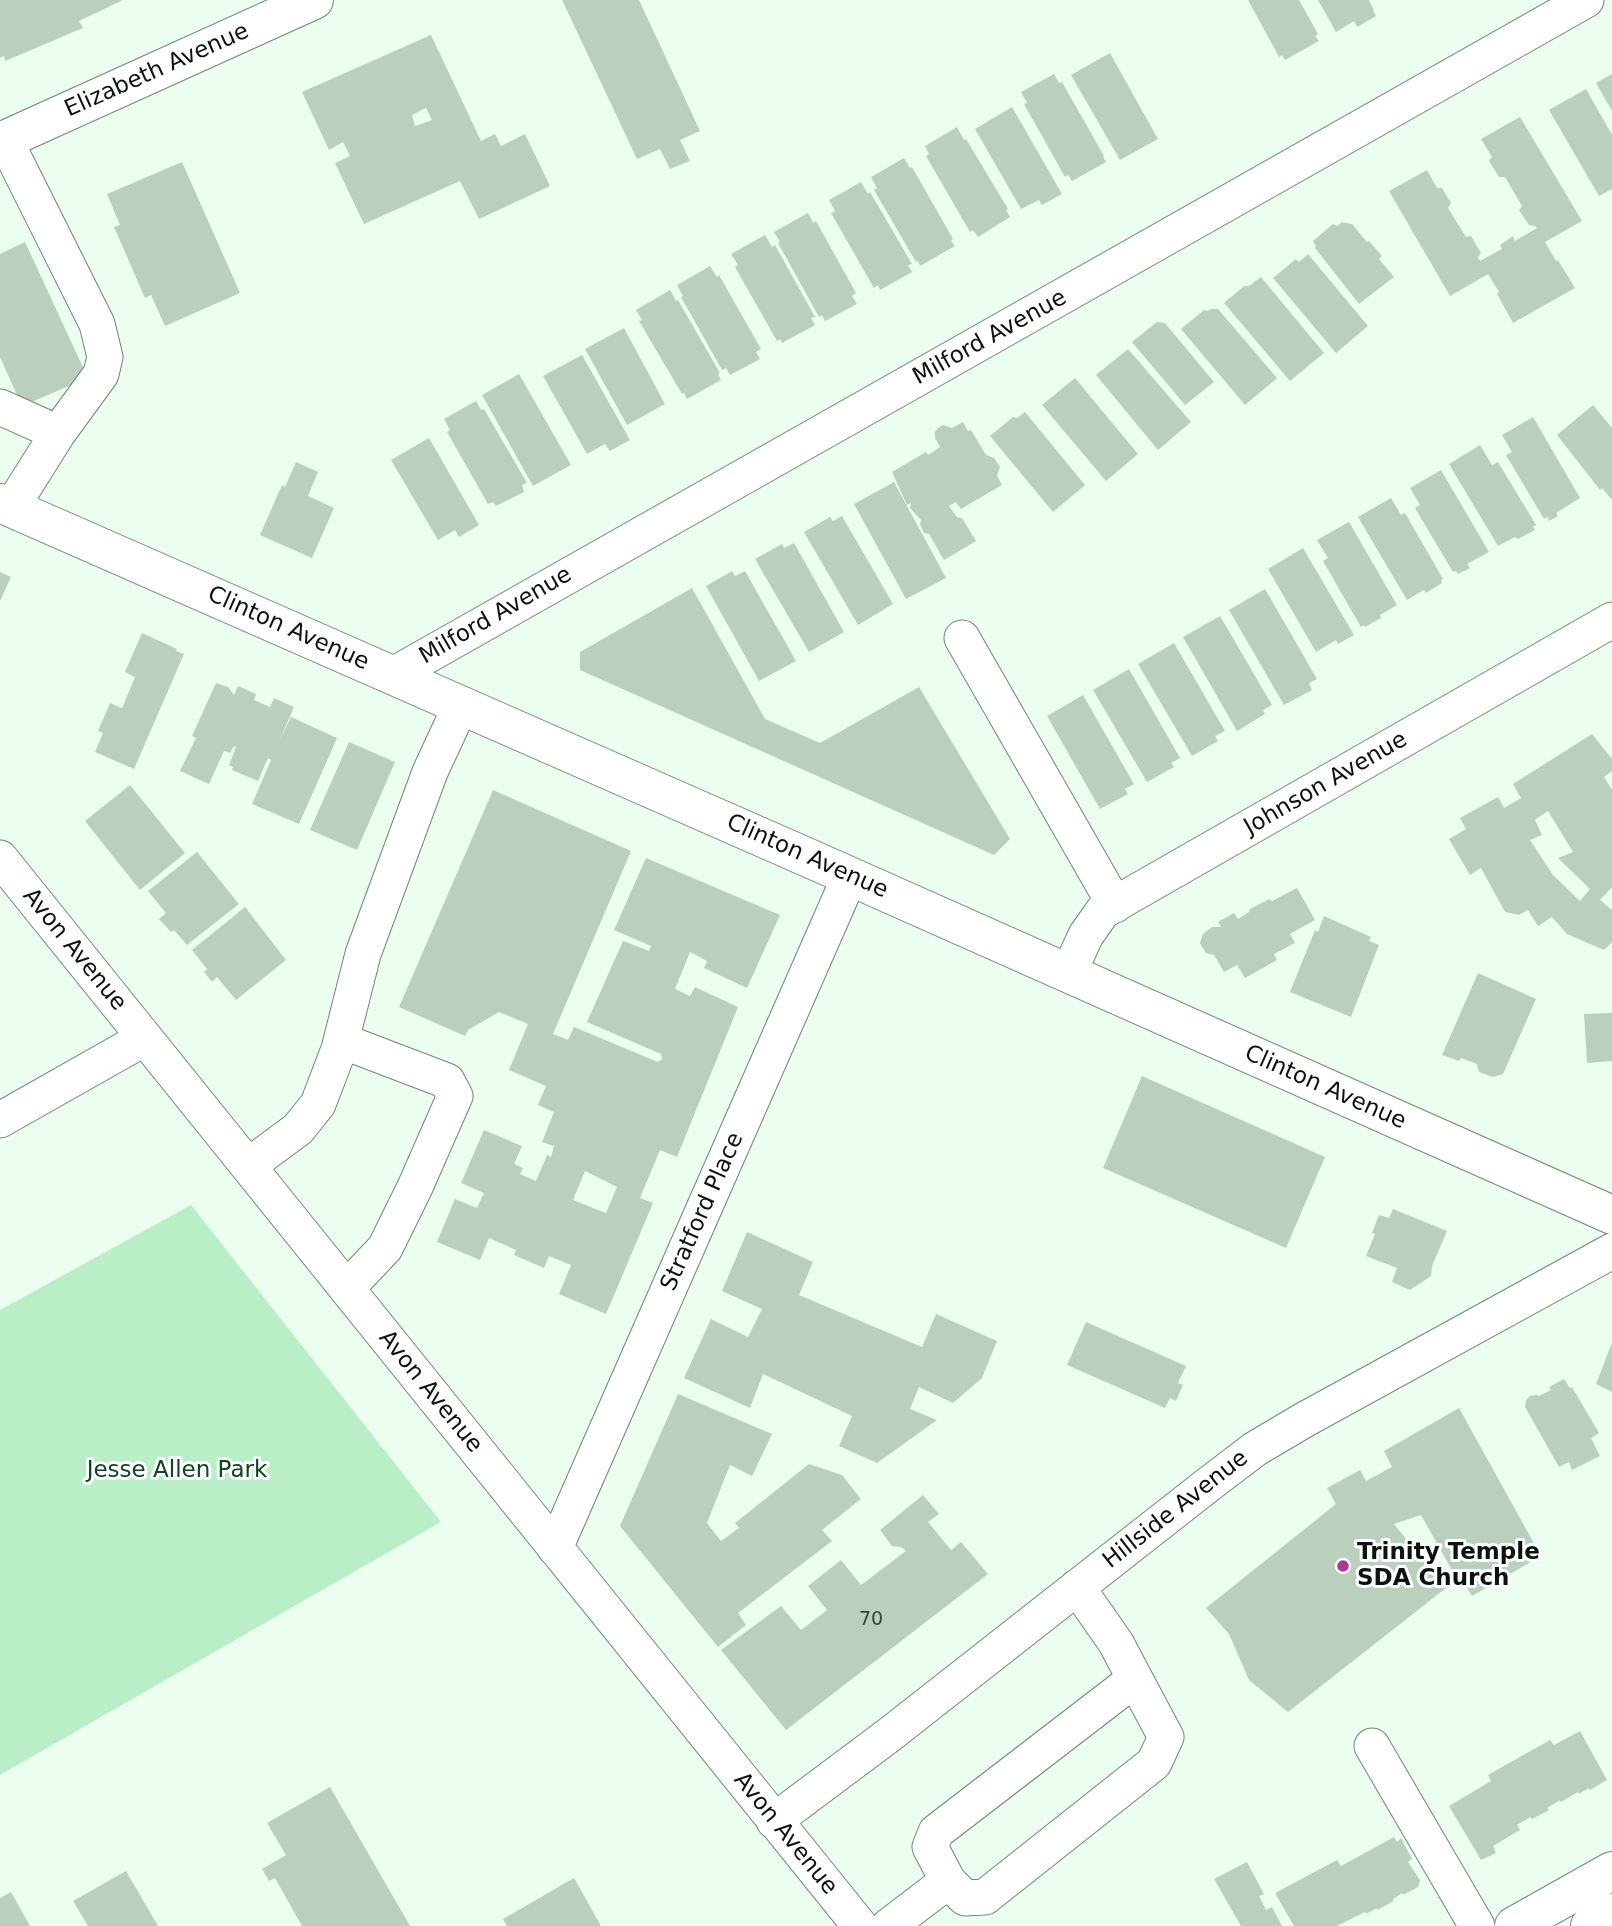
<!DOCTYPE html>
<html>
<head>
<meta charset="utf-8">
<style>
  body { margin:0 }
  canvas { display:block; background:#ecfef0 }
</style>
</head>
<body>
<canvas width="1612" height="1926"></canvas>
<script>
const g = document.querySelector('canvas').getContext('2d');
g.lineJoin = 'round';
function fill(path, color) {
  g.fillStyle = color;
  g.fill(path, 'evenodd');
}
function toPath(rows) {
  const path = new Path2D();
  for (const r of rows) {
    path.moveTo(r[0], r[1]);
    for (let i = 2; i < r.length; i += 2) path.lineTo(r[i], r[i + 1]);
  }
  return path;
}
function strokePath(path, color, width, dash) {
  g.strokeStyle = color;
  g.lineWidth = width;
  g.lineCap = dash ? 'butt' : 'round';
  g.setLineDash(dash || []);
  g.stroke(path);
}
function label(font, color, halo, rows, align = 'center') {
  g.font = font + ' "DejaVu Sans",sans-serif';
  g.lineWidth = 6;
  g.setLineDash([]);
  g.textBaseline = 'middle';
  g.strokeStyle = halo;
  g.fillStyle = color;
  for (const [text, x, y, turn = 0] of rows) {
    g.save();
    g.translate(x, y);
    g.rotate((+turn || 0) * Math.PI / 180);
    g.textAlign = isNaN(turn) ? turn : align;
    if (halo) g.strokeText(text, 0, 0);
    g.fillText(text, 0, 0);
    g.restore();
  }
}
const green = toPath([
  [191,1205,441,1522,0,1775,0,1310]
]);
const building = toPath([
  [0,0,123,0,79,21,83,28,5,61,4,56,0,58],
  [562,0,639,0,700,131,680,140,690,161,670,169,660,149,637,159],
  [1248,0,1299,0,1318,34,1315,36,1319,41,1285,60,1282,55,1279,57],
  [1318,0,1369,0,1374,10,1373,11,1376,16,1357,27,1354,21,1336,32],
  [431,35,481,141,495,134,501,146,525,134,550,186,479,219,460,181,364,224,335,163,350,156,343,142,329,150,302,92],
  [426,108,432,120,415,126,412,115],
  [1110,53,1158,139,1120,160,1071,75],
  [1054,74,1059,83,1062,82,1104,156,1103,157,1106,162,1072,181,1068,175,1065,177,1024,104,1027,103,1021,92],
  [1612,74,1612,111,1596,83],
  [1586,89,1612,135,1612,189,1599,196,1549,110],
  [1012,107,1062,194,1042,205,1039,200,1021,209,975,129],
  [1520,117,1582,221,1545,242,1556,261,1558,260,1575,288,1513,323,1497,294,1499,292,1488,274,1450,296,1389,191,1427,170,1437,188,1442,188,1451,203,1448,208,1466,237,1471,236,1481,253,1478,257,1480,261,1502,249,1500,245,1513,236,1515,241,1537,228,1535,226,1529,225,1519,210,1522,206,1505,177,1499,177,1489,161,1492,157,1481,139],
  [957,127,964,140,966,139,1008,209,1006,210,1010,217,978,237,973,230,970,232,926,156,929,154,925,146],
  [904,158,910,168,912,167,953,239,951,241,955,246,920,266,918,261,916,262,874,190,877,188,871,177],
  [182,162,240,293,165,326,151,295,145,298,114,227,120,225,107,194],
  [861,182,868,194,870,192,912,264,908,265,912,272,880,290,878,285,874,288,831,213,835,211,829,200],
  [808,213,813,223,816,221,856,293,852,296,857,304,825,321,822,315,819,317,778,243,780,242,774,232],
  [1342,222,1352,224,1367,242,1369,241,1382,256,1379,259,1394,277,1359,304,1315,248,1316,246,1313,241,1333,224,1337,226],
  [765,235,772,247,775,245,815,317,811,318,815,325,782,343,780,339,777,341,735,267,738,265,731,254],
  [25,242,88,378,22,406,0,357,0,254],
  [1308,254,1368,326,1336,353,1273,278,1296,259,1299,262],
  [710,266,717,277,719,275,761,349,756,352,760,359,730,375,726,368,722,370,681,297,683,296,677,285],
  [1261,277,1324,353,1290,381,1224,303,1244,286,1249,286],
  [670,290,676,301,678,300,720,373,718,374,721,380,687,399,684,393,682,394,639,321,642,320,636,310],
  [1211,309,1218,309,1277,378,1245,405,1181,329,1204,310,1208,311],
  [1157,322,1165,323,1214,382,1185,405,1132,342],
  [624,328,665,404,627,425,585,349],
  [1128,349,1191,422,1158,450,1096,375],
  [582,355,630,440,610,451,605,444,587,454,543,376],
  [519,374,571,465,533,486,482,395],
  [1075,378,1138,454,1106,481,1042,405],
  [476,401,481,410,484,409,527,483,522,485,524,492,496,506,493,502,488,504,447,432,450,430,444,419],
  [1593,405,1612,428,1612,500,1602,488,1600,490,1557,435],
  [1025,412,1085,485,1053,512,990,436,1013,417,1017,418],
  [1533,417,1580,498,1556,513,1558,516,1549,521,1547,517,1544,519,1506,455,1512,452,1502,435],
  [963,422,968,431,971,430,986,455,994,458,1000,467,997,476,1002,485,961,509,956,502,949,506,957,517,962,518,976,541,944,560,929,534,924,533,920,524,921,520,910,508,911,503,907,505,892,472,926,452,928,455,940,447,935,438,935,432,938,428,943,425,952,428],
  [429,438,479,525,459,537,455,530,438,540,391,460],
  [1480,445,1492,465,1498,462,1536,525,1533,527,1535,530,1518,539,1515,537,1498,546,1449,464],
  [296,462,318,472,308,496,334,508,312,558,260,535,282,485,285,487],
  [1441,470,1489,552,1467,564,1470,568,1458,574,1456,571,1453,572,1415,508,1420,505,1410,488],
  [894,482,946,578,906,599,854,504],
  [1391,498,1401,515,1405,513,1443,579,1441,580,1442,583,1426,593,1424,590,1407,600,1358,517],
  [842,516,893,604,858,625,804,532,830,517,833,521],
  [1349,522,1397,605,1380,615,1381,618,1365,627,1364,625,1361,627,1323,561,1328,558,1317,540],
  [794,543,844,632,809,652,755,559,782,544,784,548],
  [1303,548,1354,635,1338,644,1336,640,1316,652,1268,569],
  [732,571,735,576,745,571,796,661,759,681,706,586],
  [0,572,11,577,0,601],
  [692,588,765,719,820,743,919,687,1010,839,994,855,580,670,580,652],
  [1265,589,1317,679,1309,683,1312,690,1284,705,1229,610],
  [1220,616,1272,705,1263,710,1265,714,1237,731,1183,637],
  [142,633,177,649,176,651,184,654,134,769,95,752,103,733,98,731,110,703,122,708,135,677,125,672],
  [1174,643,1225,731,1215,736,1218,741,1192,756,1138,664],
  [1129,669,1180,758,1171,763,1174,767,1147,782,1093,690],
  [216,683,228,687,234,695,238,686,256,694,254,700,270,707,274,698,294,707,279,742,291,717,337,738,299,824,252,804,271,760,268,758,258,781,232,770,233,767,229,765,236,747,234,746,230,753,224,751,209,784,180,771,196,738,192,736],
  [1083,695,1134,784,1125,789,1128,794,1100,809,1047,716],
  [1592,734,1612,759,1612,771,1604,777,1612,790,1612,887,1600,900,1612,910,1612,942,1604,950,1567,934,1552,917,1538,926,1528,910,1519,915,1505,912,1481,868,1470,875,1449,839,1466,829,1460,818,1498,797,1504,808,1521,798,1513,784],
  [1548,811,1573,852,1558,858,1590,889,1580,901,1553,875,1530,840,1542,835,1535,820],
  [349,742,395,762,357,850,310,830],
  [130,785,185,853,140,890,85,821],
  [493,790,631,851,553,1034,568,1040,574,1027,658,1062,662,1059,661,1054,587,1022,623,941,649,951,651,946,614,930,646,858,780,915,747,988,704,968,707,961,690,952,675,989,690,996,695,987,738,1007,677,1157,660,1150,640,1198,653,1203,606,1314,559,1294,571,1265,549,1256,544,1268,514,1255,516,1250,489,1238,480,1260,437,1242,455,1199,477,1208,484,1193,461,1183,484,1130,522,1146,514,1164,523,1168,520,1174,536,1181,547,1155,551,1157,554,1146,542,1142,554,1112,538,1105,546,1086,509,1070,528,1024,499,1012,468,1030,465,1036,399,1007],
  [585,1171,617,1187,606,1213,573,1200],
  [197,852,239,904,187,945,174,930,171,932,159,919,166,913,148,891],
  [1297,888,1315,920,1290,934,1295,943,1274,954,1277,960,1245,978,1237,965,1224,972,1214,955,1206,953,1200,943,1203,934,1212,927,1221,927,1218,922,1234,913,1238,919,1249,912,1250,909,1269,899,1272,901],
  [245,907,286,960,236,1000,217,977,212,982,204,972,207,969,192,950],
  [1324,916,1371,937,1369,941,1379,945,1351,1017,1290,992,1315,930,1318,932],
  [1478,973,1536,999,1503,1074,1493,1077,1479,1072,1477,1064,1461,1058,1459,1061,1442,1055],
  [1612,1013,1612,1061,1587,1063,1584,1014],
  [1142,1076,1325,1157,1286,1248,1103,1168],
  [1393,1209,1447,1231,1432,1266,1431,1276,1410,1290,1392,1282,1397,1268,1366,1256,1375,1234,1372,1233,1379,1215,1389,1218],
  [747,1232,813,1262,799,1295,922,1347,936,1314,997,1341,982,1378,953,1403,919,1387,910,1409,937,1420,877,1463,839,1446,852,1416,763,1374,750,1408,684,1378,711,1319,748,1337,762,1309,722,1291],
  [1086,1322,1186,1366,1178,1383,1183,1385,1176,1401,1170,1398,1165,1408,1067,1365],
  [1612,1343,1612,1392,1596,1384],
  [1564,1379,1570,1388,1572,1387,1599,1433,1591,1438,1600,1456,1572,1470,1569,1462,1559,1467,1525,1407,1526,1400,1530,1396,1536,1395,1539,1396,1551,1390,1549,1387],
  [678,1394,772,1434,752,1476,730,1465,707,1523,721,1541,739,1528,735,1523,809,1464,842,1475,861,1499,822,1530,832,1541,738,1613,746,1625,718,1647,620,1526],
  [1459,1408,1541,1556,1472,1596,1460,1577,1457,1579,1421,1515,1394,1524,1446,1588,1288,1712,1249,1680,1229,1634,1206,1608,1336,1504,1327,1488,1360,1470,1366,1481,1392,1467,1384,1451],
  [923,1495,939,1514,928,1522,951,1550,961,1542,988,1574,786,1730,721,1650,781,1606,801,1630,827,1610,808,1586,841,1560,861,1585,906,1551,901,1547,892,1546,880,1530],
  [1580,1731,1607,1780,1590,1790,1589,1788,1579,1794,1578,1792,1561,1802,1560,1800,1547,1808,1549,1810,1532,1819,1530,1817,1517,1825,1520,1830,1493,1846,1496,1853,1481,1860,1449,1806,1491,1781,1488,1775,1550,1740,1554,1745],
  [330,1787,410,1926,302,1926,275,1878,269,1881,262,1869,286,1855,267,1823],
  [1394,1837,1397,1842,1401,1838,1412,1859,1408,1862,1420,1880,1418,1887,1403,1895,1402,1893,1392,1900,1394,1901,1377,1910,1377,1908,1366,1914,1365,1912,1337,1926,1294,1926,1275,1893,1337,1860,1341,1866],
  [1247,1862,1264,1894,1259,1896,1266,1910,1272,1907,1282,1926,1241,1926,1214,1879],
  [126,1871,158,1926,88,1926,73,1901],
  [574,1878,601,1926,507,1926,503,1919],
  [11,1892,30,1926,0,1926,0,1898]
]);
const minor = toPath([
  [5,140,97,324,105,357,101,374,58,433,11,508],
  [0,407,58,433],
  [962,638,1115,905],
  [393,675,1586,0],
  [0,858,860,1926],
  [1068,974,1086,935,1103,911,1612,620],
  [342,1041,447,1081,455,1096,415,1187,385,1248,347,1288],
  [0,1120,145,1038],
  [248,1166,298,1129,318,1104,339,1049,363,954,430,772,461,705],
  [555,1548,850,876],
  [1077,1587,1116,1643,1135,1679,1166,1737,1154,1763,985,1897,965,1898,948,1881,930,1847,936,1832,1135,1679],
  [1372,1746,1477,1926],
  [774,1821,889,1735,1209,1484,1255,1449,1304,1420,1612,1251],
  [889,1926,948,1881]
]);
const major = toPath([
  [0,142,314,0],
  [0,503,820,863,1612,1215],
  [1514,1926,1612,1871],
  [1590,1926,1612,1913]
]);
const markers = [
  [1343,1566,7,"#ab3892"]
];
const numberNames = [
  ["70",871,1620]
];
const streetNames = [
  ["Elizabeth Avenue",157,71,-24],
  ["Milford Avenue",990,338,-29],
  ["Milford Avenue",496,616,-30],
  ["Clinton Avenue",288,629,24],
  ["Johnson Avenue",1326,784,-30],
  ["Clinton Avenue",807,857,24],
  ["Avon Avenue",74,950,51],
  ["Clinton Avenue",1325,1088,24],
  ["Stratford Place",703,1212,-66],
  ["Avon Avenue",430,1392,51],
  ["Hillside Avenue",1176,1510,-38],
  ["Avon Avenue",785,1834,51]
];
const parkNames = [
  ["Jesse Allen Park",177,1471]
];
const poiNames = [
  ["Trinity Temple",1357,1553],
  ["SDA Church",1357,1579]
];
fill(green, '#baeec6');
fill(building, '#bacfbe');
strokePath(minor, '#728676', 37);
strokePath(major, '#728676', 40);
strokePath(minor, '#fff', 35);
strokePath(major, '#fff', 38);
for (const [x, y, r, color] of markers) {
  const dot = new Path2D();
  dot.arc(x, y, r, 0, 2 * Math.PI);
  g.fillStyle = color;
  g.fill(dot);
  strokePath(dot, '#fff', 2.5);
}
label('19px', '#374239', null, numberNames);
label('23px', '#0b130d', '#fff', streetNames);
label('23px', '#0d4623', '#fff', parkNames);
label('bold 23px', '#0b130d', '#fff', poiNames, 'left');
</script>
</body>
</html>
